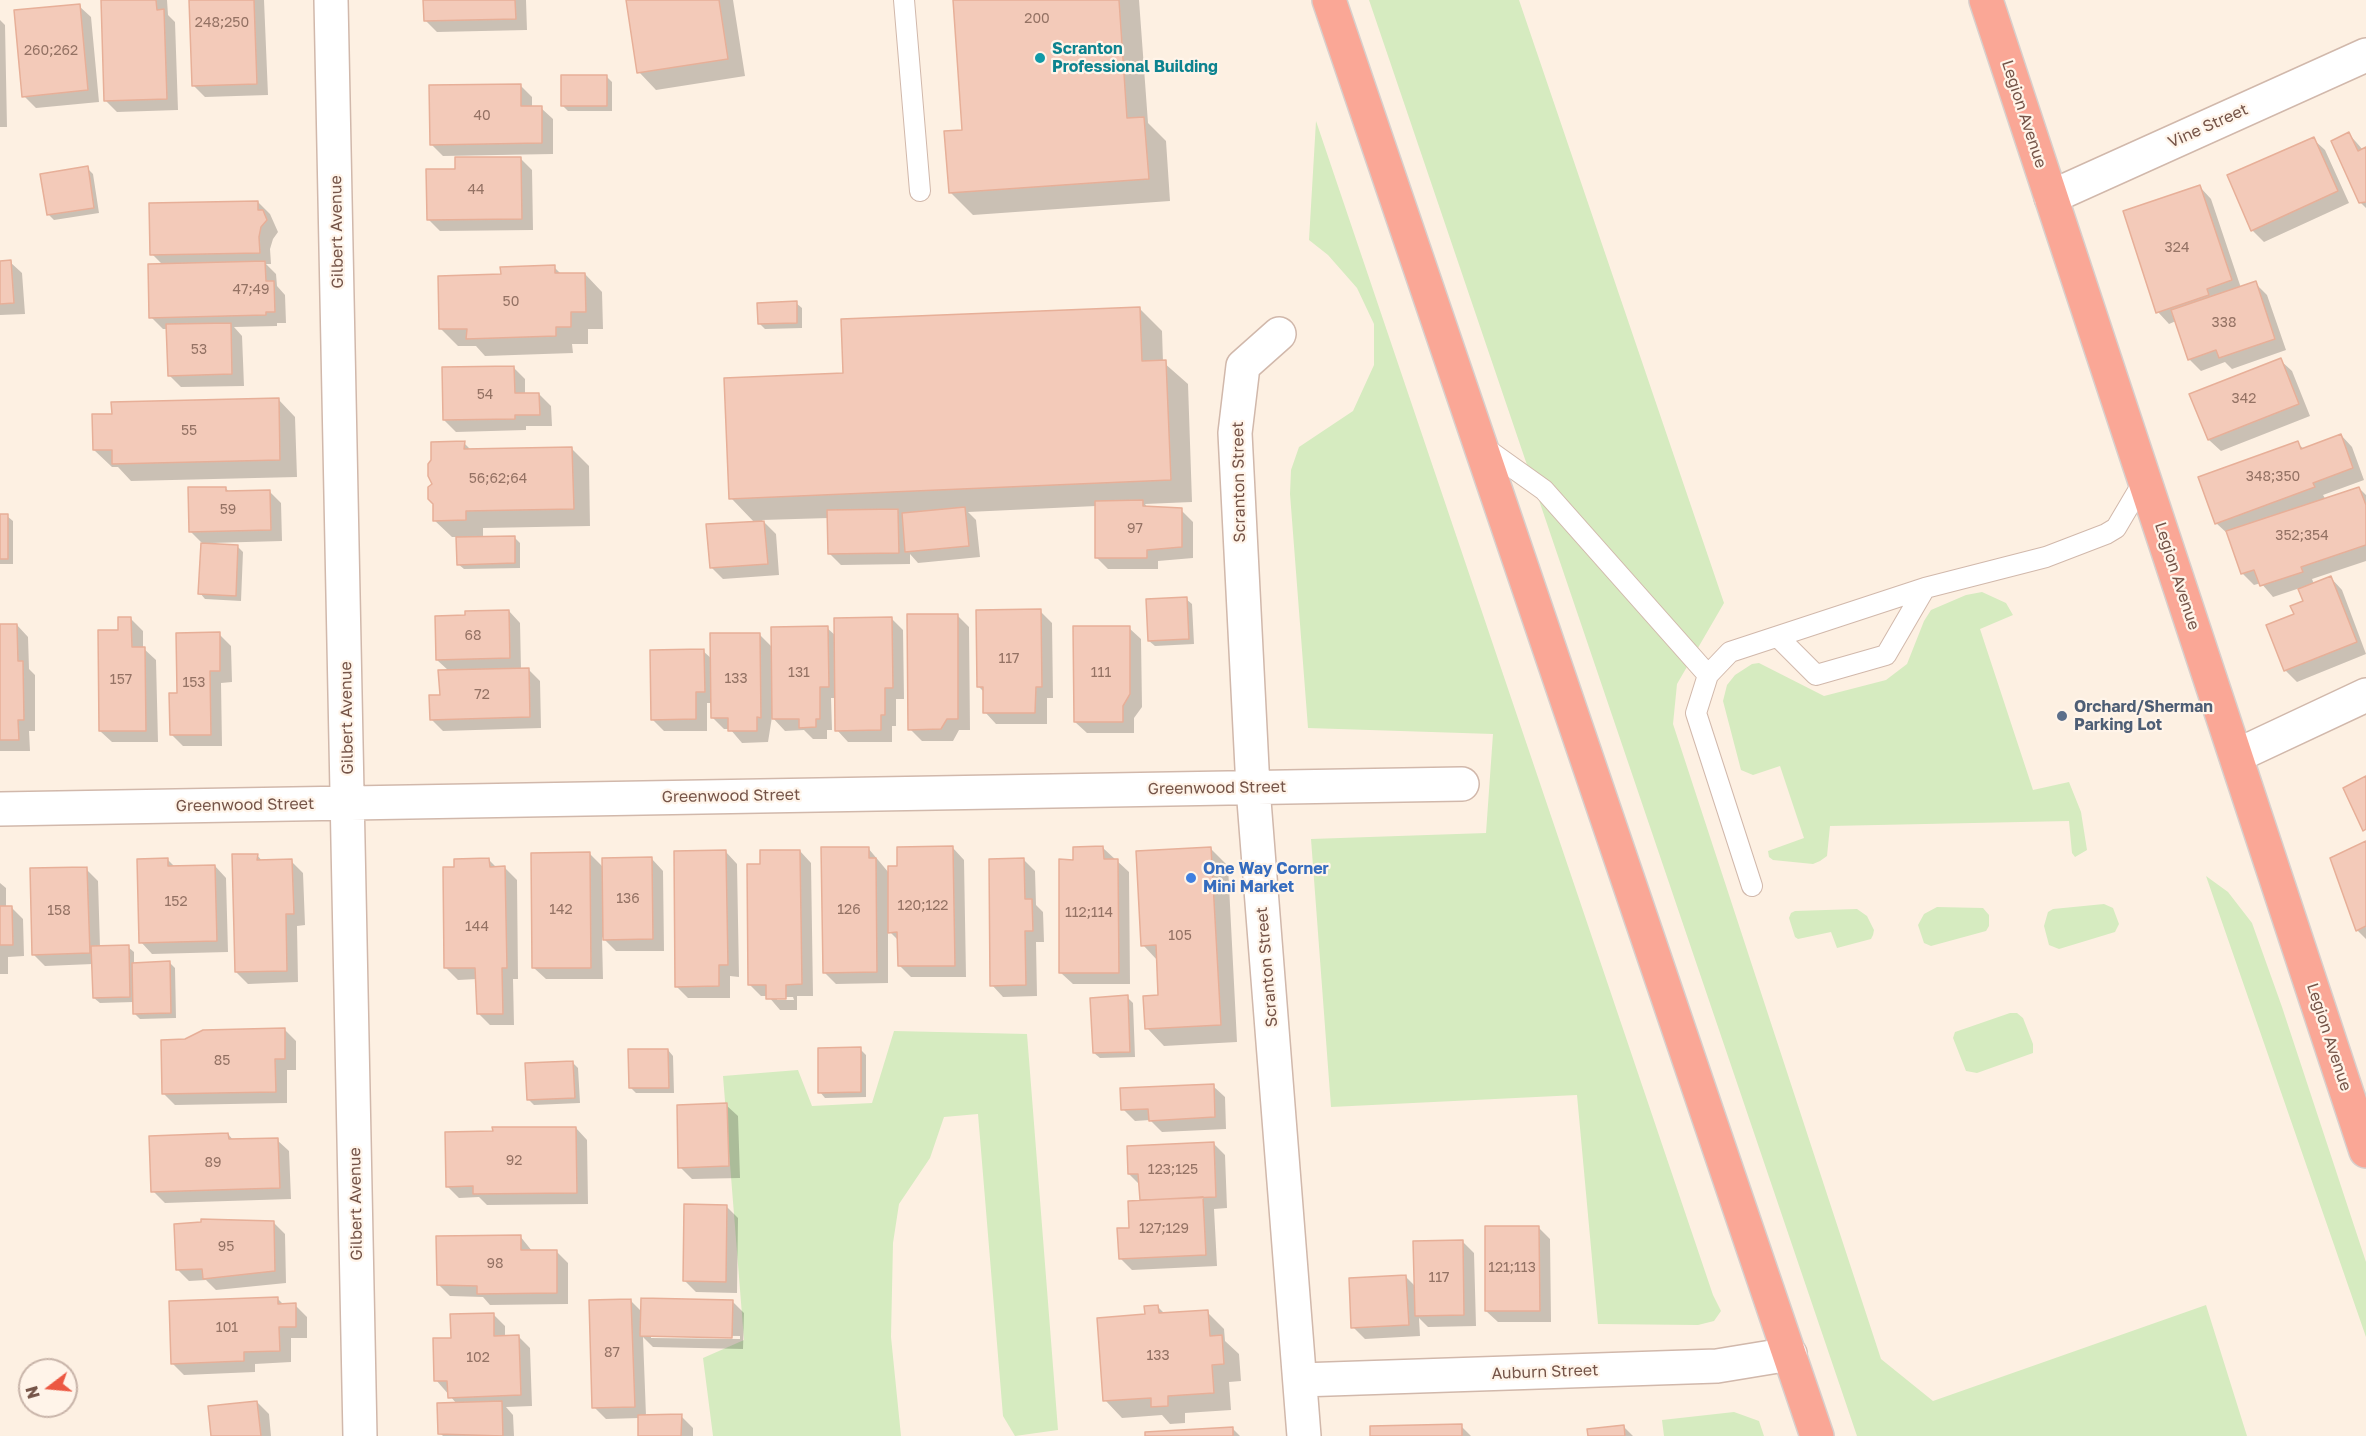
<!DOCTYPE html>
<html>
<head>
<meta charset="utf-8">
<style>
  body { margin:0 }
  #map { position:relative; width:2366px; height:1436px; overflow:hidden; background:#fdf0e2; font-family:"Golos Text",sans-serif }
  canvas { display:block }
  .north { position:absolute; left:18px; top:1358px; width:60px; height:60px; box-sizing:border-box; background:#fff4e9; border:2px solid #c8b4a9; border-radius:50%; rotate:254deg; font-size:16px; font-weight:700; line-height:24px; text-align:center; color:#755448 }
  .north::after { content:''; display:block; margin:auto; width:21px; height:27px; background:#ec5842; clip-path:polygon(50% 0,100% 100%,50% 72%,0 100%) }
</style>
</head>
<body>
<div id="map">
<canvas width="2366" height="1436"></canvas>
<div class="north">N</div>
</div>
<script>
const g = document.querySelector('canvas').getContext('2d');
g.lineJoin = 'round';
function fill(path, color) {
  g.fillStyle = color;
  g.fill(path, 'evenodd');
}
function toPath(rows) {
  const path = new Path2D();
  for (const r of rows) {
    path.moveTo(r[0], r[1]);
    for (let i = 2; i < r.length; i += 2) path.lineTo(r[i], r[i + 1]);
  }
  return path;
}
function strokePath(path, color, width, dash) {
  g.strokeStyle = color;
  g.lineWidth = width;
  g.lineCap = dash ? 'butt' : 'round';
  g.setLineDash(dash || []);
  g.stroke(path);
}
function label(font, color, halo, rows, align = 'center') {
  g.font = font + ' "Golos Text",sans-serif';
  g.lineWidth = 4.5;
  g.setLineDash([]);
  g.textBaseline = 'middle';
  g.strokeStyle = halo;
  g.fillStyle = color;
  for (const [text, x, y, turn = 0] of rows) {
    g.save();
    g.translate(x, y);
    g.rotate((+turn || 0) * Math.PI / 180);
    g.textAlign = isNaN(turn) ? turn : align;
    if (halo) g.strokeText(text, 0, 0);
    g.fillText(text, 0, 0);
    g.restore();
  }
}
const green = toPath([
  [1369,0,1519,0,1724,603,1677,684,1673,724,1881,1359,1933,1401,2206,1305,2247,1436,1857,1436],
  [1316,121,1713,1295,1721,1311,1714,1321,1698,1325,1598,1324,1577,1095,1331,1107,1311,839,1486,833,1493,734,1308,728,1290,494,1291,470,1299,447,1353,411,1374,365,1374,324,1357,288,1328,255,1309,240],
  [1982,592,2006,603,2013,615,1980,629,2033,790,2069,782,2081,812,2087,850,2075,857,2072,853,2069,821,1830,826,1827,856,1820,861,1813,864,1773,860,1769,857,1768,851,1804,838,1780,766,1753,775,1741,770,1723,701,1727,685,1735,675,1752,664,1759,663,1824,696,1886,680,1907,664,1924,621,1931,610,1966,595],
  [2206,876,2228,892,2252,923,2282,1007,2366,1262,2366,1337],
  [2104,904,2113,908,2119,924,2115,932,2059,949,2049,945,2044,926,2048,912,2053,909],
  [1937,907,1983,908,1989,915,1989,926,1986,931,1931,946,1924,943,1918,925,1924,914],
  [1857,909,1867,916,1874,930,1873,935,1871,939,1837,948,1831,932,1798,939,1795,937,1789,918,1791,913,1795,911],
  [2010,1013,2017,1013,2023,1018,2033,1044,2033,1053,1977,1073,1966,1071,1953,1038,1955,1032],
  [894,1031,1027,1034,1058,1430,1015,1436,1003,1416,978,1114,944,1117,930,1158,899,1204,893,1243,891,1337,901,1436,713,1436,703,1358,744,1340,723,1076,798,1070,812,1106,872,1103],
  [1734,1412,1759,1421,1764,1436,1664,1436,1662,1420]
]);
const shadow = toPath([
  [102,0,167,0,168,15,175,22,178,110,117,112,106,101],
  [191,0,264,0,268,95,205,97,194,86],
  [425,0,526,0,527,30,437,32,425,20],
  [628,0,733,0,745,76,656,90,639,72],
  [954,0,1139,0,1148,123,1166,141,1170,201,973,215,950,192,964,131],
  [79,6,91,17,99,102,36,108,24,96],
  [0,20,5,25,7,127,0,127],
  [606,76,612,82,612,111,568,111,563,106],
  [520,85,532,97,532,108,541,108,553,119,553,154,443,156,431,144],
  [2349,134,2363,150,2366,149,2366,208,2360,202],
  [2313,139,2325,150,2349,203,2264,242,2252,230],
  [520,158,532,170,533,230,440,231,429,220,456,170],
  [87,168,93,174,99,213,54,220,49,215],
  [2200,187,2211,199,2241,288,2255,283,2267,295,2286,350,2232,369,2225,362,2201,371,2189,359,2176,321,2169,324,2158,312],
  [258,202,270,214,278,232,273,239,270,249,271,264,266,264,276,274,277,286,285,295,286,323,277,323,277,326,234,327,242,336,244,386,181,387,169,375,167,329,163,329,151,317,163,265,152,254],
  [0,262,10,262,22,273,25,314,0,315],
  [554,267,562,275,585,274,602,292,603,329,588,329,588,344,572,344,573,353,485,356,476,346,458,346,441,329,503,276],
  [796,303,802,308,802,328,765,329,759,323],
  [1139,308,1162,331,1163,362,1188,384,1192,502,1145,504,1148,508,1181,510,1193,522,1193,558,1158,561,1158,569,1108,569,1097,558,1096,506,968,512,976,520,980,557,918,563,910,554,910,564,841,565,829,553,829,518,762,520,776,534,779,575,723,579,711,567,755,523,731,498,844,375],
  [2280,360,2292,371,2310,416,2221,451,2209,440,2191,395],
  [513,367,525,379,525,394,539,394,551,406,552,426,526,426,526,430,456,432,444,420],
  [278,399,295,417,297,477,131,481,118,467,112,467,94,450,113,415],
  [2341,435,2352,447,2364,480,2323,495,2326,500,2359,488,2366,495,2366,561,2312,579,2314,584,2331,578,2342,590,2366,654,2297,682,2285,670,2295,615,2305,601,2300,588,2273,597,2261,583,2254,585,2242,573,2228,534,2216,523,2297,443,2304,449],
  [464,443,471,450,571,448,589,466,590,526,483,528,483,538,514,537,520,543,520,568,464,569,458,564,457,537,452,537,434,520],
  [225,488,230,492,269,491,281,503,282,541,211,543,211,545,238,547,243,552,241,601,205,599,200,593,203,544,190,531],
  [0,516,7,516,13,521,13,564,0,564],
  [1186,599,1192,604,1194,644,1155,646,1149,641],
  [509,611,520,623,521,670,528,669,540,681,541,728,443,731,431,719,449,671,437,660],
  [1040,611,1052,623,1053,698,1047,698,1047,724,996,724,985,712,985,693,978,686],
  [957,615,969,627,970,730,959,730,953,741,922,741,910,729],
  [891,618,903,630,904,699,896,699,896,726,892,726,892,742,848,742,837,730,836,698,831,698,832,730,827,730,827,739,813,739,804,730,785,731,772,717,768,742,742,743,730,729,724,729,712,717,712,703,707,703,707,731,664,731,652,719,703,651,712,659,759,634,773,648,827,628,836,636],
  [131,619,143,631,143,648,156,660,158,742,112,742,100,731],
  [0,625,17,625,28,637,29,669,35,675,35,731,29,731,30,751,0,751],
  [1129,628,1141,639,1142,707,1134,718,1134,733,1087,733,1075,722],
  [219,634,231,646,232,682,221,683,222,746,183,746,171,734,178,695],
  [2366,843,2366,939,2357,930],
  [868,848,889,873,953,848,964,860,966,977,911,977,899,965,899,941,888,930,888,983,836,984,824,972],
  [1103,848,1129,872,1130,984,1073,984,1061,973,1075,861],
  [1211,849,1228,866,1237,1042,1164,1046,1147,1028,1160,996,1158,961,1143,945],
  [800,851,811,863,813,996,797,996,797,1010,780,1010,768,996,761,996,749,984],
  [777,997,793,997,794,1000,777,1000],
  [726,852,737,864,739,977,730,976,730,998,688,998,676,986],
  [589,853,604,868,652,859,663,871,664,951,616,951,602,937,603,979,546,979,534,968],
  [257,855,263,862,291,861,303,873,305,925,297,926,298,982,248,984,236,972],
  [167,859,175,867,215,866,226,878,228,952,152,954,141,942],
  [489,860,497,868,505,868,517,880,518,979,513,979,514,1025,490,1025,478,1013,477,979,458,980,446,968,455,868],
  [1024,860,1035,871,1036,905,1043,912,1044,942,1036,942,1037,996,1003,997,992,985],
  [86,869,98,881,100,947,128,947,134,952,134,964,170,963,175,968,176,1018,140,1019,134,1013,134,1002,100,1003,94,998,93,964,45,966,33,954],
  [0,883,6,888,6,907,11,907,23,919,24,956,8,957,8,974,0,974],
  [1127,997,1133,1003,1135,1057,1100,1058,1094,1053],
  [284,1029,296,1041,296,1070,287,1070,287,1103,175,1105,163,1093],
  [860,1049,866,1055,866,1097,825,1098,820,1092],
  [668,1050,673,1056,674,1093,636,1093,630,1087],
  [573,1063,578,1068,580,1103,534,1105,528,1099],
  [1213,1086,1225,1097,1226,1129,1162,1132,1150,1120,1135,1121,1123,1109],
  [726,1105,738,1116,740,1178,692,1179,680,1167],
  [576,1128,587,1140,588,1204,487,1205,479,1197,459,1198,447,1186],
  [228,1134,234,1141,277,1140,289,1151,291,1199,165,1203,153,1191],
  [1213,1143,1225,1155,1227,1208,1214,1209,1217,1266,1132,1270,1120,1258,1141,1202,1140,1185,1129,1174],
  [726,1206,738,1218,737,1293,696,1292,684,1280],
  [273,1222,285,1234,286,1283,216,1290,206,1280,189,1281,177,1269],
  [1538,1227,1550,1239,1551,1322,1498,1322,1486,1311],
  [520,1236,532,1251,556,1251,568,1263,568,1304,490,1305,483,1297,450,1296,438,1284],
  [1462,1241,1474,1253,1476,1326,1428,1327,1419,1318,1420,1336,1365,1339,1353,1327,1406,1277,1416,1287],
  [277,1298,284,1305,295,1305,307,1317,307,1338,291,1338,291,1362,255,1364,255,1372,184,1375,172,1363],
  [630,1300,642,1312,732,1301,744,1313,743,1349,653,1347,643,1337,646,1416,681,1416,693,1428,693,1436,639,1436,639,1418,606,1419,594,1407],
  [651,1335,740,1336,740,1339,651,1338],
  [1158,1307,1165,1314,1207,1312,1224,1329,1225,1341,1239,1354,1241,1381,1229,1382,1231,1410,1185,1413,1185,1423,1170,1424,1162,1415,1122,1418,1105,1400,1147,1316],
  [493,1314,505,1326,505,1337,519,1337,530,1348,532,1406,506,1407,513,1415,514,1436,443,1436,440,1433,457,1404,436,1380,453,1339],
  [257,1402,269,1414,271,1436,213,1436],
  [1461,1426,1471,1436,1371,1436],
  [1624,1427,1633,1436,1590,1436],
  [1232,1428,1240,1436,1146,1436]
]);
const building = toPath([
  [101,0,156,0,157,10,164,9,167,99,104,101,101,0],
  [189,0,254,0,257,84,192,86,189,0],
  [423,0,515,0,516,19,424,21,423,0],
  [626,0,719,0,728,59,637,73,626,0],
  [953,0,1119,0,1127,118,1144,117,1149,179,949,193,944,131,962,130,953,0],
  [80,4,88,90,22,97,14,10,80,4],
  [561,75,607,75,607,106,561,106,561,75],
  [521,84,521,106,542,106,542,143,430,145,429,85,521,84],
  [2349,132,2358,151,2366,147,2366,202,2359,203,2331,141,2349,132],
  [2314,137,2338,191,2251,231,2227,175,2314,137],
  [455,157,521,157,522,219,427,220,426,169,455,169,455,157],
  [88,166,94,208,47,215,40,174,88,166],
  [2200,185,2232,280,2207,289,2209,295,2156,313,2123,211,2200,185],
  [258,201,258,210,263,210,267,220,261,227,259,237,260,253,150,255,149,203,258,201],
  [11,260,14,303,0,304,0,261,11,260],
  [265,261,266,281,274,281,275,312,266,312,266,315,149,318,148,264,265,261],
  [555,265,555,273,585,273,586,312,571,312,571,327,556,327,556,336,466,339,467,329,439,329,438,276,501,274,500,267,555,265],
  [2256,281,2275,339,2219,358,2216,350,2188,360,2171,310,2256,281],
  [797,301,797,323,758,324,757,303,797,301],
  [1140,307,1142,361,1166,360,1171,480,729,499,724,378,843,373,841,319,1140,307],
  [231,323,232,374,168,376,166,324,231,323],
  [2281,358,2299,404,2208,440,2189,394,2281,358],
  [514,366,515,393,539,393,540,415,515,415,515,419,443,420,442,367,514,366],
  [279,398,280,460,112,464,112,450,93,450,92,414,112,414,111,402,279,398],
  [2341,434,2353,468,2313,483,2315,487,2215,524,2198,477,2298,441,2301,449,2341,434],
  [465,441,464,449,572,447,574,509,466,511,466,520,433,521,433,504,428,499,428,487,432,484,428,476,428,464,431,460,431,442,465,441],
  [188,487,226,487,226,491,270,490,271,530,189,532,188,487],
  [2359,487,2366,505,2366,545,2301,567,2303,572,2260,586,2254,570,2241,574,2226,531,2359,487],
  [1143,500,1143,506,1182,508,1182,547,1147,550,1147,558,1095,558,1095,501,1143,500],
  [965,507,969,546,905,552,902,513,965,507],
  [898,509,899,553,828,554,827,510,898,509],
  [0,514,8,514,8,559,0,559,0,514],
  [764,521,768,564,710,568,706,524,764,521],
  [515,536,515,563,457,565,456,537,515,536],
  [201,543,238,545,236,596,198,594,201,543],
  [2331,576,2357,642,2284,671,2266,625,2294,614,2290,606,2303,601,2298,589,2331,576],
  [1187,597,1189,639,1148,641,1146,599,1187,597],
  [1041,609,1042,687,1036,687,1035,713,983,713,983,687,977,687,976,610,1041,609],
  [509,610,510,658,436,660,435,616,465,615,465,611,509,610],
  [907,614,958,614,958,719,947,719,941,729,908,730,907,614],
  [118,617,131,617,132,647,145,647,146,731,99,731,98,630,118,630,118,617],
  [892,617,893,688,885,688,885,715,881,715,881,730,835,731,834,618,892,617],
  [0,624,17,624,18,661,23,661,24,720,18,720,19,740,0,740,0,624],
  [828,626,829,687,820,687,820,719,816,719,816,727,799,728,799,719,772,719,771,627,828,626],
  [1073,626,1130,626,1130,694,1123,706,1123,722,1074,722,1073,626],
  [220,632,220,671,210,671,211,735,170,735,169,693,177,693,176,633,220,632],
  [710,633,760,633,761,718,757,717,757,731,728,731,728,718,711,718,710,633],
  [704,649,705,692,696,692,696,719,651,720,650,650,704,649],
  [529,668,530,717,430,720,429,695,440,695,438,670,529,668],
  [2366,776,2366,829,2363,831,2343,788,2366,776],
  [2366,841,2366,926,2356,931,2330,858,2366,841],
  [953,846,955,966,898,966,897,932,888,933,888,866,897,866,897,847,953,846],
  [1103,846,1104,859,1118,859,1119,973,1059,973,1059,859,1073,860,1073,847,1103,846],
  [821,847,869,847,869,858,876,858,877,972,823,973,821,847],
  [1211,847,1221,1025,1145,1029,1143,996,1158,995,1156,945,1141,946,1136,851,1211,847],
  [726,850,728,965,719,965,719,986,675,987,674,851,726,850],
  [760,850,800,850,802,984,786,985,786,999,766,999,766,985,748,985,747,864,760,864,760,850],
  [590,852,591,968,532,968,531,853,590,852],
  [232,854,258,854,257,860,292,859,294,914,286,914,287,971,235,972,232,854],
  [652,857,653,939,603,940,602,858,652,857],
  [168,858,168,866,215,865,217,941,139,943,137,859,168,858],
  [489,858,490,867,505,866,507,968,502,968,503,1014,477,1014,475,968,444,968,443,867,454,867,454,859,489,858],
  [1024,858,1025,899,1032,899,1033,931,1025,931,1026,985,990,986,989,859,1024,858],
  [87,867,90,953,32,955,30,868,87,867],
  [0,906,12,906,13,945,0,945,0,906],
  [129,945,130,997,93,998,91,946,129,945],
  [170,961,171,1013,133,1014,132,963,170,961],
  [1128,995,1130,1052,1093,1053,1090,998,1128,995],
  [285,1028,285,1059,275,1059,276,1092,162,1094,161,1040,185,1039,203,1030,285,1028],
  [861,1047,861,1092,818,1093,818,1048,861,1047],
  [628,1049,668,1049,669,1088,629,1088,628,1049],
  [573,1061,575,1098,527,1100,525,1063,573,1061],
  [1214,1084,1215,1117,1149,1121,1148,1109,1121,1110,1120,1088,1214,1084],
  [727,1103,729,1166,678,1168,677,1105,727,1103],
  [492,1127,576,1127,577,1193,473,1194,473,1186,446,1187,445,1132,493,1131,492,1127],
  [228,1133,229,1139,278,1138,280,1188,151,1192,149,1136,228,1133],
  [1214,1142,1216,1197,1140,1200,1138,1174,1128,1174,1127,1146,1214,1142],
  [1203,1197,1206,1255,1119,1259,1117,1228,1129,1228,1128,1201,1203,1197],
  [684,1204,727,1205,726,1282,683,1281,684,1204],
  [201,1219,274,1221,275,1271,203,1279,202,1269,176,1270,174,1224,201,1222,201,1219],
  [1485,1226,1539,1226,1540,1311,1485,1311,1485,1226],
  [521,1235,521,1250,557,1250,557,1293,477,1294,477,1286,437,1285,436,1236,521,1235],
  [1463,1240,1464,1315,1415,1316,1413,1241,1463,1240],
  [1406,1275,1409,1325,1351,1328,1349,1278,1406,1275],
  [278,1297,278,1304,296,1303,296,1327,279,1327,280,1351,244,1352,244,1361,171,1364,169,1301,278,1297],
  [641,1298,733,1300,732,1338,640,1336,641,1298],
  [631,1299,635,1407,592,1408,589,1300,631,1299],
  [1158,1305,1159,1313,1208,1310,1210,1336,1222,1335,1224,1364,1212,1365,1214,1393,1168,1396,1168,1406,1151,1407,1151,1398,1103,1401,1097,1318,1145,1314,1144,1306,1158,1305],
  [494,1313,494,1336,519,1335,521,1395,448,1398,447,1381,434,1381,433,1338,451,1338,450,1314,494,1313],
  [257,1401,261,1436,211,1436,208,1406,257,1401],
  [502,1401,503,1436,438,1434,437,1403,502,1401],
  [682,1414,681,1436,638,1436,638,1415,682,1414],
  [1462,1424,1462,1436,1370,1436,1370,1426,1462,1424],
  [1624,1425,1625,1436,1588,1436,1587,1429,1624,1425],
  [1233,1427,1233,1436,1145,1436,1145,1432,1233,1427]
]);
const lane = toPath([
  [904,0,920,191],
  [1481,445,1544,490,1708,675,1696,713,1752,886],
  [1778,637,1816,675,1886,655,1925,588],
  [1708,675,1730,652,1925,588,2046,557,2106,534,2116,528,2145,479]
]);
const street = toPath([
  [331,0,360,1436],
  [2051,197,2366,55],
  [1279,334,1243,366,1235,433,1253,788,1304,1436],
  [2236,756,2366,695],
  [0,809,1462,784],
  [1300,1380,1717,1366,1790,1354]
]);
const highway = toPath([
  [1329,0,1817,1436],
  [1986,0,2366,1151]
]);
const markers = [
  [1040,58,6,"#0f9aa8"],
  [2062,716,6,"#5c6f8a"],
  [1191,878,6,"#3f7fe0"]
];
const numberNames = [
  ["200",1037,19],
  ["248;250",222,23],
  ["260;262",51,51],
  ["40",482,116],
  ["44",476,190],
  ["324",2177,248],
  ["47;49",251,290],
  ["50",511,302],
  ["338",2224,323],
  ["53",199,350],
  ["54",485,395],
  ["342",2244,399],
  ["55",189,431],
  ["348;350",2273,477],
  ["56;62;64",498,479],
  ["59",228,510],
  ["97",1135,529],
  ["352;354",2302,536],
  ["68",473,636],
  ["117",1009,659],
  ["131",799,673],
  ["111",1101,673],
  ["133",736,679],
  ["157",121,680],
  ["153",194,683],
  ["72",482,695],
  ["136",628,899],
  ["152",176,902],
  ["120;122",923,906],
  ["142",561,910],
  ["126",849,910],
  ["158",59,911],
  ["112;114",1089,913],
  ["144",477,927],
  ["105",1180,936],
  ["85",222,1061],
  ["92",514,1161],
  ["89",213,1163],
  ["123;125",1173,1170],
  ["127;129",1164,1229],
  ["95",226,1247],
  ["98",495,1264],
  ["121;113",1512,1268],
  ["117",1439,1278],
  ["101",227,1328],
  ["87",612,1353],
  ["133",1158,1356],
  ["102",478,1358]
];
const cultureNames = [
  ["Scranton",1052,49],
  ["Professional Building",1052,67]
];
const streetNames = [
  ["Legion Avenue",2024,114,72],
  ["Vine Street",2208,126,-24],
  ["Gilbert Avenue",337,232,-91],
  ["Scranton Street",1239,482,-91],
  ["Legion Avenue",2177,576,72],
  ["Gilbert Avenue",347,718,-91],
  ["Greenwood Street",1217,788,-1],
  ["Greenwood Street",731,796,-1],
  ["Greenwood Street",245,805,-1],
  ["Scranton Street",1267,967,-95],
  ["Legion Avenue",2329,1037,72],
  ["Gilbert Avenue",356,1204,-91],
  ["Auburn Street",1545,1372,-2]
];
const serviceNames = [
  ["Orchard/Sherman",2074,707],
  ["Parking Lot",2074,725]
];
const shopNames = [
  ["One Way Corner",1203,869],
  ["Mini Market",1203,887]
];
fill(green, '#d6ebc0');
fill(shadow, '#0003');
fill(building, '#f3cab9');
strokePath(building, '#e7af98', 1.5);
strokePath(lane, '#d1b8ab', 22);
strokePath(street, '#d1b8ab', 36);
strokePath(highway, '#d8cfcc', 36);
strokePath(lane, '#fff', 20);
strokePath(street, '#fff', 33);
strokePath(highway, '#faa796', 33);
for (const [x, y, r, color] of markers) {
  const dot = new Path2D();
  dot.arc(x, y, r, 0, 2 * Math.PI);
  g.fillStyle = color;
  g.fill(dot);
  strokePath(dot, '#fff4e9', 2);
}
label('14px', '#947264', null, numberNames);
label('bold 16px', '#0d838f', '#fff4e9', cultureNames, 'left');
label('16px', '#755448', '#fff4e9', streetNames);
label('bold 16px', '#4e5e75', '#fff4e9', serviceNames, 'left');
label('bold 16px', '#366cbe', '#fff4e9', shopNames, 'left');
</script>
</body>
</html>
